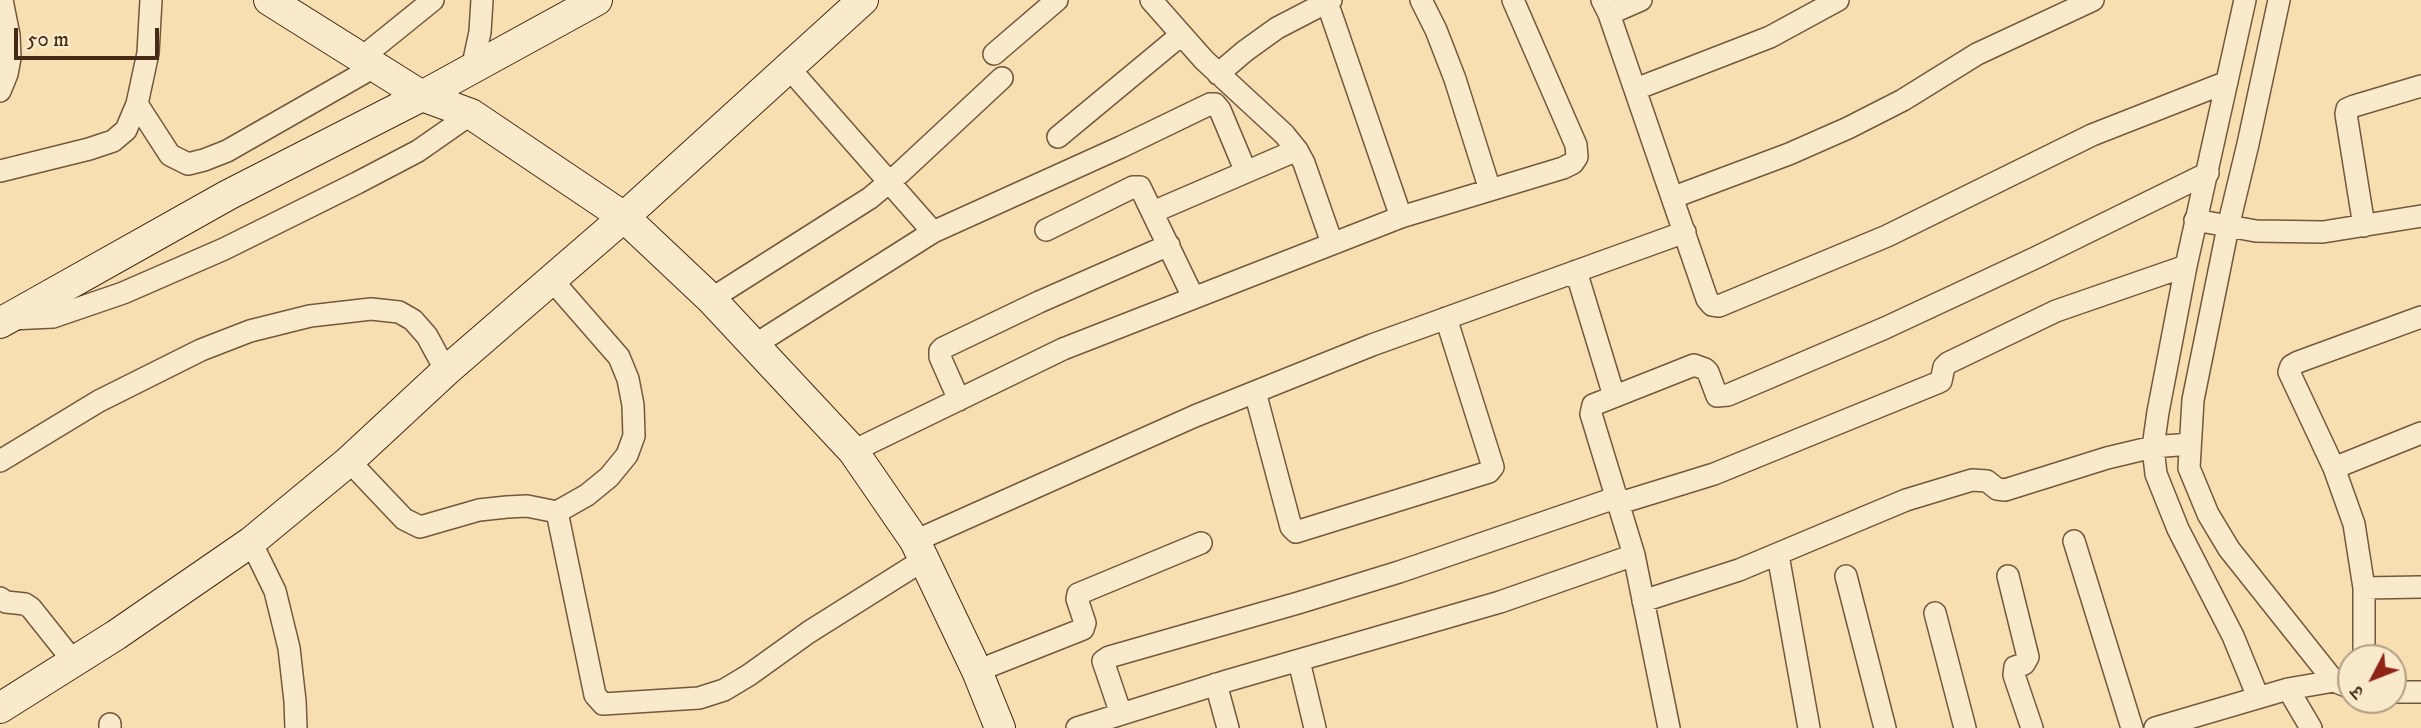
<!DOCTYPE html>
<html>
<head>
<meta charset="utf-8">
<style>
  body { margin:0 }
  #map { position:relative; width:2421px; height:728px; overflow:hidden; background:#f7dfb1; font-family:"IM FELL DW Pica","Noto Serif Devanagari",serif }
  canvas { display:block }
  .north { position:absolute; left:2337px; top:644px; width:70px; height:70px; box-sizing:border-box; background:#faeacc; border:2px solid #b29e83; border-radius:50%; rotate:228deg; font-size:19px; font-weight:700; line-height:28px; text-align:center; color:#452b15 }
  .north::after { content:''; display:block; margin:auto; width:24px; height:32px; background:#8f2418; clip-path:polygon(50% 0,100% 100%,50% 72%,0 100%) }
  .scale { position:absolute; left:14px; top:28px; width:145px; height:32px; box-sizing:border-box; border:4px solid #452b15; border-top:0; padding-left:9px; font-size:21px; line-height:24px; white-space:nowrap; color:#452b15; -webkit-text-stroke:5px #faeacc; paint-order:stroke }
</style>
</head>
<body>
<div id="map">
<canvas width="2421" height="728"></canvas>
<div class="north">उ</div>
<div class="scale">50 m</div>
</div>
<script>
const g = document.querySelector('canvas').getContext('2d');
g.lineJoin = 'round';
function toPath(rows) {
  const path = new Path2D();
  for (const r of rows) {
    path.moveTo(r[0], r[1]);
    for (let i = 2; i < r.length; i += 2) path.lineTo(r[i], r[i + 1]);
  }
  return path;
}
function strokePath(path, color, width, dash) {
  g.strokeStyle = color;
  g.lineWidth = width;
  g.lineCap = dash ? 'butt' : 'round';
  g.setLineDash(dash || []);
  g.stroke(path);
}
const street = toPath([
  [1151,0,1204,60,1284,134,1297,150,1304,163,1332,243],
  [1421,0,1436,30,1455,79,1490,190],
  [1602,0,1609,14,1707,299,1712,305,1719,306,1887,236,2092,135,2227,82],
  [2245,0,2186,266,2158,412,2153,447,2156,474,2178,529,2233,636,2258,697],
  [2279,0,2248,144,2228,227,2193,400,2189,468,2208,514,2229,549,2334,681],
  [1327,2,1401,217],
  [1609,14,1641,0],
  [994,54,1057,0],
  [360,59,433,0],
  [472,69,480,32,482,0],
  [1218,74,1245,51,1277,28,1331,0],
  [1636,89,1770,37,1838,0],
  [0,91,7,74,10,58,9,35,2,0],
  [137,104,170,155,188,164,204,160,227,151,374,67],
  [1058,137,1181,35],
  [0,171,89,149,113,141,126,130,137,104,148,53,151,0],
  [1674,197,1789,154,1848,128,1903,100,1977,54,2093,0],
  [1153,212,1297,150],
  [2195,220,2256,231,2323,232,2421,216],
  [2364,226,2346,114,2347,109,2354,106,2421,86],
  [1046,230,1133,187,1140,187,1193,297],
  [933,232,1121,147,1210,104,1215,104,1220,110,1246,172],
  [1576,271,1614,396],
  [551,279,619,357,628,379,633,405,634,436,627,455,609,477,587,495,557,512,595,695,603,704,699,698,724,690,749,675,809,632,925,559],
  [711,299,870,198,900,173,1002,78],
  [2421,317,2298,362,2291,366,2289,372,2334,468,2354,524,2364,588,2421,587],
  [10,319,53,317,123,293,224,249,357,183,418,151,471,114],
  [753,346,933,232,788,67],
  [1255,392,1291,527,1296,532,1489,472,1493,467,1446,318],
  [959,400,940,357,940,351,943,348,1039,302,1169,245],
  [853,451,1063,349,1401,217,1563,168,1573,163,1577,157,1576,145,1513,0],
  [0,461,99,401,201,350,250,331,310,316,371,309,399,312,413,320,427,336,446,371],
  [349,461,404,519,420,527,479,510,507,507,527,506,557,512],
  [2334,468,2421,433],
  [1620,503,1714,474,1937,383,1941,381,1944,367,1948,363,2056,311,2186,266],
  [915,541,1195,416,1372,345,1685,232],
  [2074,541,2132,728],
  [251,542,275,591,289,648,295,701,296,728],
  [1778,555,1809,728],
  [1846,576,1885,728],
  [2008,576,2028,657,2024,664,2015,667,2014,675,2032,728],
  [2364,588,2364,658],
  [0,598,6,602,25,604,31,608,74,662],
  [1643,601,1739,570,1906,500,1972,480,1987,481,1997,489,2005,490,2107,458,2153,447,2190,444],
  [1935,613,1965,728],
  [1299,661,1315,728],
  [977,671,1083,629,1085,623,1077,599,1078,594,1201,543],
  [1216,684,1228,728],
  [2288,689,2311,728],
  [2393,692,2421,692],
  [1121,714,1104,664,1103,661,1109,657,1298,603,1399,572,1618,497],
  [110,724,110,728],
  [1077,728,1230,680,1500,602,1634,555],
  [1669,728,1634,555,1591,414,1593,405,1694,365,1705,369,1708,372,1717,396,1728,395,1885,328,2035,258,2208,173],
  [2155,728,2288,689,2334,681,2351,688]
]);
const secondary = toPath([
  [269,0,422,96,471,114,624,217,711,299,853,451,915,541,977,671,1000,728],
  [0,323,228,195,422,96,597,0],
  [0,708,116,635,251,542,349,461,446,371,624,217,863,0]
]);
strokePath(street, '#72583c', 24);
strokePath(secondary, '#452b15', 32);
strokePath(street, '#faeacc', 21);
strokePath(secondary, '#faeacc', 30);
</script>
</body>
</html>
